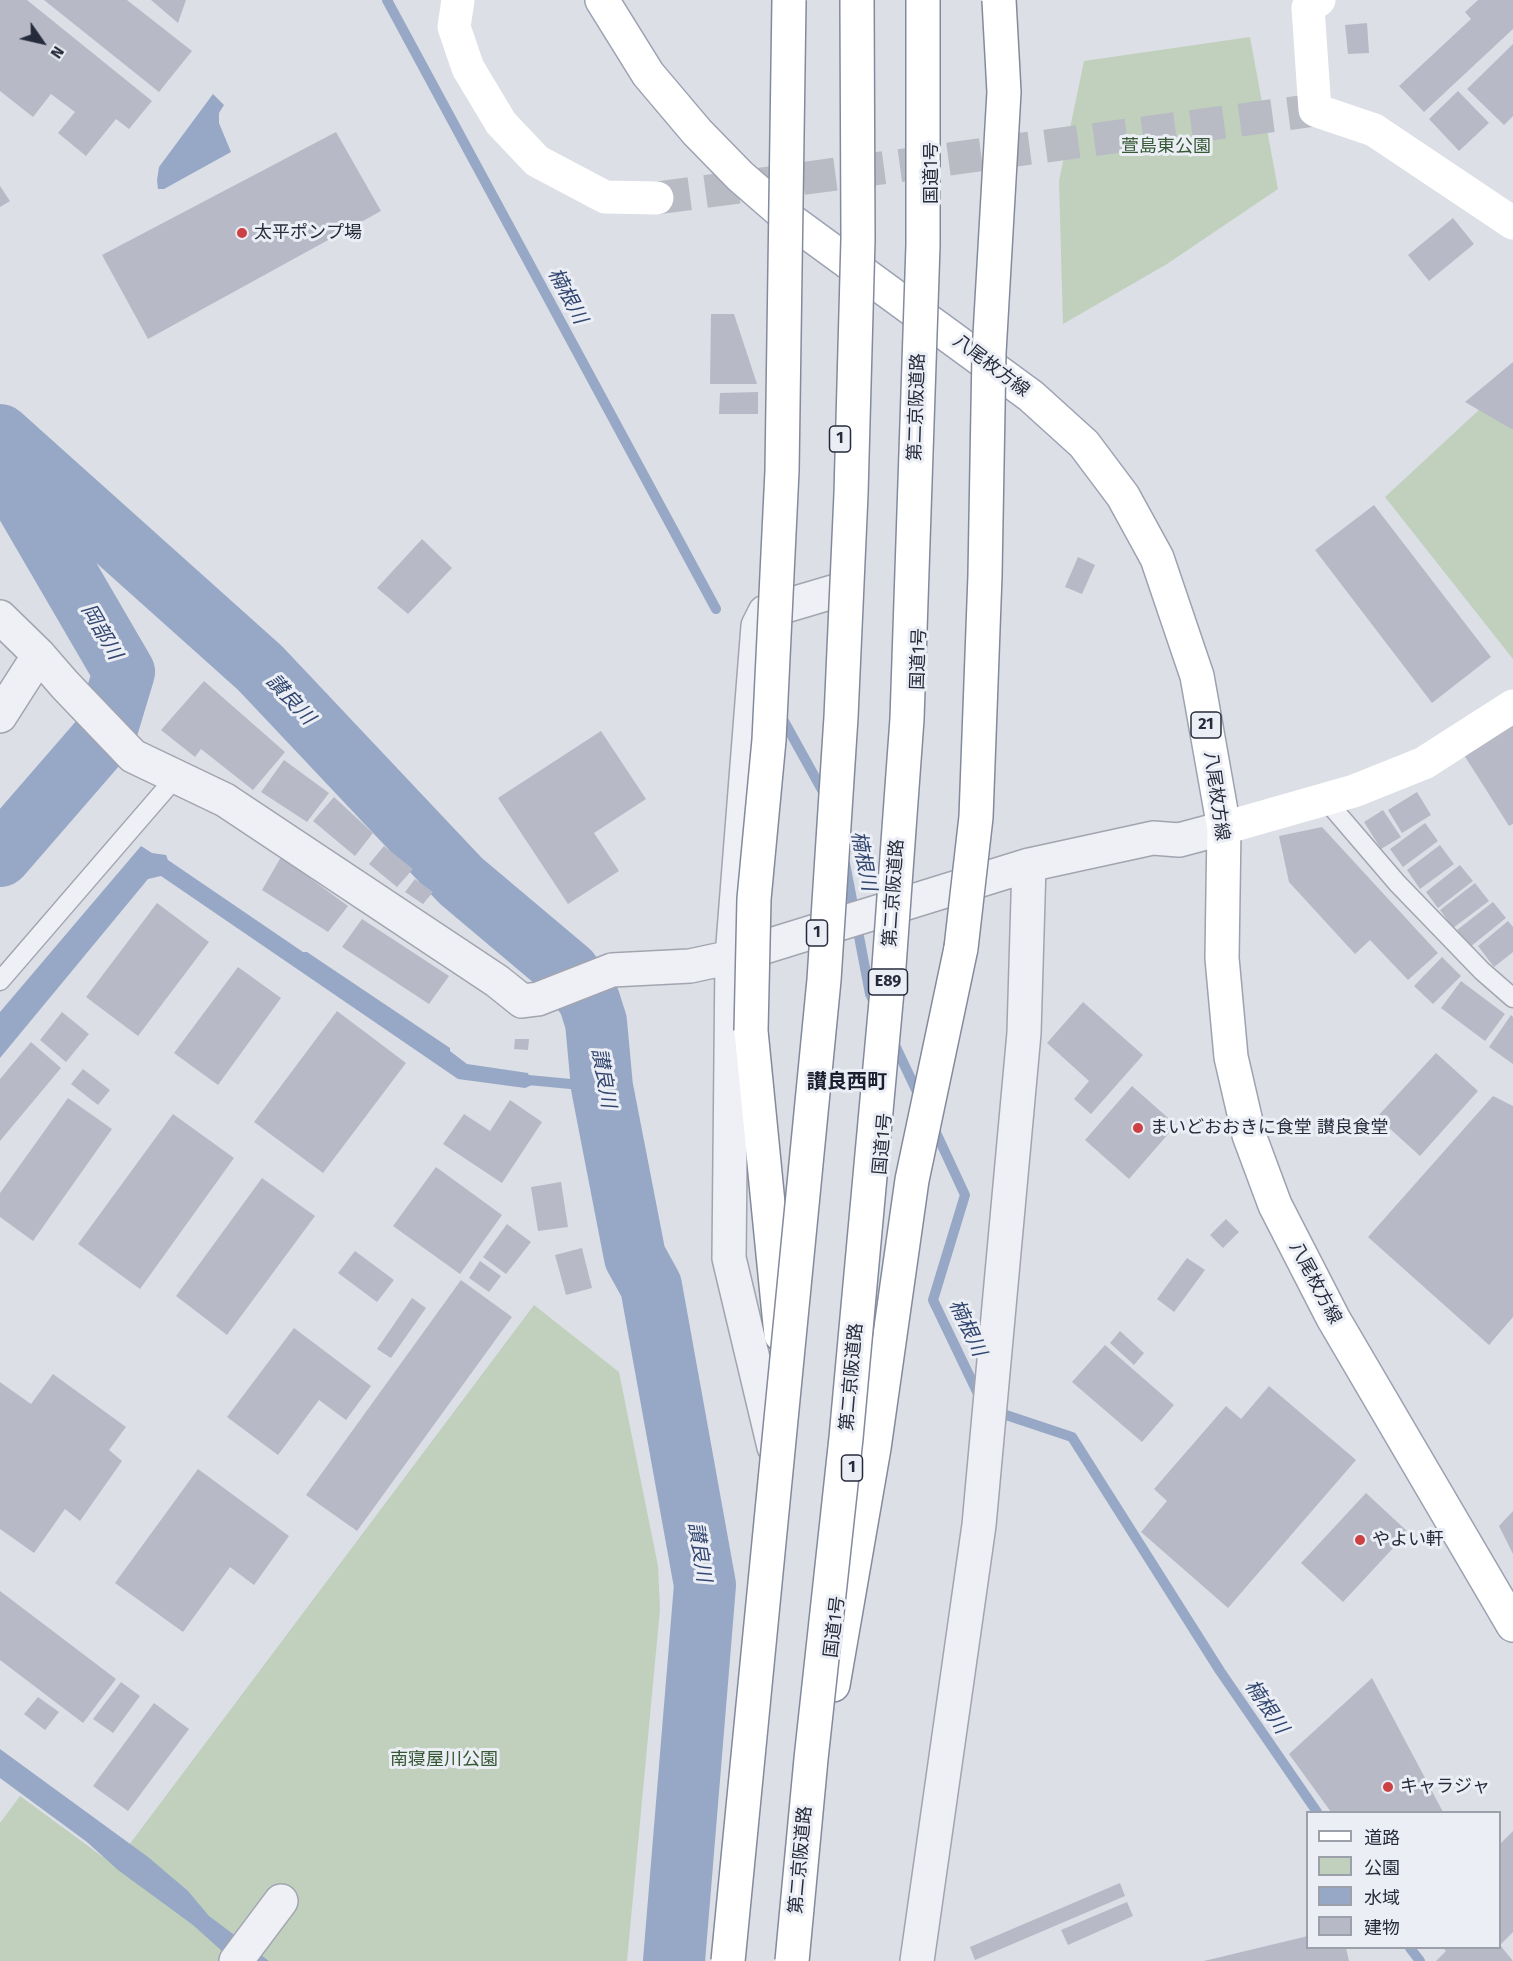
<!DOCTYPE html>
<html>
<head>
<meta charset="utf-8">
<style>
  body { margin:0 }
  #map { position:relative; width:1513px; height:1961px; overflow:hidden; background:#dcdfe6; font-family:"Fira Sans","Noto Sans JP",sans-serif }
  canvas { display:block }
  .legend { position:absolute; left:1306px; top:1811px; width:195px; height:138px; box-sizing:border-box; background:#ebeef4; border:2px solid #9ca0aa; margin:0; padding:8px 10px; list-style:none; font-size:18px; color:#262b3c }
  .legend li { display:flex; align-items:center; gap:12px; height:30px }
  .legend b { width:30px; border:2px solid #9ca0aa }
  .north { position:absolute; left:12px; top:12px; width:60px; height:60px; -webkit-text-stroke:4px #ebeef4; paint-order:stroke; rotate:124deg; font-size:16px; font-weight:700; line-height:24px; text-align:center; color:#262b3c }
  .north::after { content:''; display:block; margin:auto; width:21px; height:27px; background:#262b3c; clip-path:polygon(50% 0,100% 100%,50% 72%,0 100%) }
</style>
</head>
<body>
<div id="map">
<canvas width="1513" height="1961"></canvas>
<ul class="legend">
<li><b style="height:8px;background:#fff"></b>道路</li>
<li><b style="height:16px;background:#c0d0bd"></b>公園</li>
<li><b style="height:16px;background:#97a8c6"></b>水域</li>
<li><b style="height:16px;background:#b7bac6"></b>建物</li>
</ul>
<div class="north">N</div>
</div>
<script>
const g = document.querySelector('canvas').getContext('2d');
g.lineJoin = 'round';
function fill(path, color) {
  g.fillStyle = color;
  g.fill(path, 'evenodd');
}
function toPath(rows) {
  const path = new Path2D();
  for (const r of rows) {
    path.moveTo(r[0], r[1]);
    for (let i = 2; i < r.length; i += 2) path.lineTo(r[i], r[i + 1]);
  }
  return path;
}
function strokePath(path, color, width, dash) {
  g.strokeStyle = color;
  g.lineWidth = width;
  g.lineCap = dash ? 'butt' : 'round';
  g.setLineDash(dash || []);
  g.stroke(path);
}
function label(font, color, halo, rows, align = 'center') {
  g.font = font + ' "Fira Sans","Noto Sans JP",sans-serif';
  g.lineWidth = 6;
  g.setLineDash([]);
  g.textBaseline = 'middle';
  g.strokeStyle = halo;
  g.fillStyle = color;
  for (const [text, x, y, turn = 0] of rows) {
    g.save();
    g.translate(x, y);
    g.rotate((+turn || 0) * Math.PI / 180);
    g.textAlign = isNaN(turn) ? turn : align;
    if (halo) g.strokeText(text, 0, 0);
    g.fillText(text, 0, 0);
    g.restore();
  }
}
const green = toPath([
  [1250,37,1278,189,1167,264,1063,324,1059,181,1084,61],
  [1480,409,1513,430,1513,659,1385,497],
  [534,1305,619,1372,658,1566,660,1609,627,1961,0,1961,0,1823,20,1796,114,1865]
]);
const water = toPath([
  [213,94,224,105,219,113,219,123,231,152,164,189,158,189,157,180,159,167],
  [141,846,152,853,166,855,168,860,303,952,307,952,450,1048,450,1051,467,1064,528,1073,532,1085,525,1088,458,1079,161,876,148,879,0,1058,0,1012],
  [0,1749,148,1857,188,1891,209,1916,269,1961,233,1961,193,1925,118,1870,87,1842,0,1778]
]);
const stream = toPath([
  [387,0,716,609],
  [780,714,826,797],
  [0,819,18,834],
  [845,863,870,994,876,1006],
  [892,1039,920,1098],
  [518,1079,602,1087],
  [933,1126,965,1195,933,1300,981,1400],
  [994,1411,1072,1437,1220,1671,1317,1812],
  [1410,1948,1420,1961]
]);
const river = toPath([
  [0,435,260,668,461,881,569,972,589,1000,596,1022,602,1087,635,1257,651,1286,705,1585,674,1961],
  [0,459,124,672,105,735,0,856]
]);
const building = toPath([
  [0,0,27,0,152,101,129,129,116,119,86,156,58,133,75,112,51,94,33,117,0,91],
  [44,0,127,0,192,51,159,92],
  [151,0,186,0,178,23],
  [1478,0,1513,0,1513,29,1424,112,1399,86,1471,19,1465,12],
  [1367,23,1369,53,1348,54,1345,25],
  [1513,44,1513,116,1504,125,1467,89],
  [1458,91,1489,123,1459,151,1429,119],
  [336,132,381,211,148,339,102,255],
  [0,186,10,201,0,207],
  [1453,218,1474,244,1429,281,1408,255],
  [711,314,734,314,757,384,710,384],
  [1513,362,1513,430,1465,402],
  [758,392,758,414,719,414,720,393],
  [1374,505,1491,657,1432,703,1315,550],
  [422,539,452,568,408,614,377,588],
  [1078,557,1095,565,1082,594,1065,587],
  [204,681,285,752,253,790,201,749,195,757,161,730],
  [1513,724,1513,824,1509,826,1464,755],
  [601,731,646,799,594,833,619,871,568,904,498,798],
  [284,760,329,793,307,822,261,792],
  [1417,792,1431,815,1402,833,1388,810],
  [334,797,373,833,355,856,313,821],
  [1383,810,1401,837,1381,849,1364,822],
  [1425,823,1438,841,1403,867,1390,849],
  [1322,827,1438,953,1408,980,1370,940,1355,954,1289,882,1279,836],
  [1440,845,1454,864,1420,889,1407,870],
  [384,846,413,869,397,887,369,864],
  [281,857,348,906,328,932,262,890],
  [1460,865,1473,881,1438,908,1426,892],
  [415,879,433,892,423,904,405,892],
  [1475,883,1489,901,1453,928,1440,910],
  [1493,902,1506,918,1470,947,1457,930],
  [157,903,209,942,138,1036,86,997],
  [362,919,449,976,429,1004,342,947],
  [1508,921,1513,927,1513,952,1494,967,1478,946],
  [1442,957,1461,976,1433,1004,1414,986],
  [238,967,281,998,218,1085,174,1053],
  [1461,981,1505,1014,1485,1041,1441,1008],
  [1083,1002,1143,1055,1091,1114,1074,1099,1089,1081,1047,1043],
  [337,1011,406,1063,323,1173,254,1122],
  [62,1012,89,1034,66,1062,40,1040],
  [1511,1015,1513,1017,1513,1064,1489,1047],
  [515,1039,529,1039,528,1050,514,1049],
  [31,1042,61,1068,0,1141,0,1079],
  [1436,1053,1478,1091,1420,1156,1377,1117],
  [83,1069,110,1090,98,1105,71,1084],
  [1132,1086,1176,1125,1129,1179,1085,1140],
  [1493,1096,1513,1106,1513,1317,1489,1345,1368,1237],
  [68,1098,112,1129,33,1241,0,1217,0,1193],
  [510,1100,542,1122,502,1183,443,1144,464,1114,490,1131],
  [173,1114,234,1158,140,1289,78,1244],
  [436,1167,502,1215,460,1274,393,1226],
  [262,1178,315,1216,227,1335,176,1296],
  [561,1182,568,1227,538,1231,531,1187],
  [1226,1219,1239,1232,1223,1248,1210,1235],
  [507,1224,531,1242,506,1274,483,1257],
  [582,1248,592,1288,566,1295,555,1255],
  [355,1251,394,1280,377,1302,338,1273],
  [1187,1258,1205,1270,1174,1312,1157,1299],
  [480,1261,501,1276,489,1292,469,1278],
  [461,1280,512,1317,357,1531,306,1495],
  [412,1298,426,1308,391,1358,377,1349],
  [294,1328,371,1386,346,1420,319,1400,278,1455,227,1417],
  [1120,1331,1144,1353,1134,1365,1110,1343],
  [1105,1345,1174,1405,1142,1442,1072,1382],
  [53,1374,126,1427,109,1450,122,1461,80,1521,65,1509,34,1553,0,1529,0,1382,31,1404],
  [1269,1386,1356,1460,1228,1608,1141,1532,1167,1501,1154,1489,1226,1406,1241,1419],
  [198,1469,289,1536,254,1585,230,1567,183,1632,115,1583],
  [1366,1493,1408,1532,1343,1602,1301,1563],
  [1513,1511,1513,1554,1499,1526],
  [0,1591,116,1679,83,1723,0,1660],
  [1372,1678,1443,1812,1331,1812,1289,1754],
  [121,1682,140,1696,113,1733,93,1719],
  [38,1697,59,1712,45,1730,24,1714],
  [154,1703,189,1729,128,1811,93,1786],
  [1513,1831,1513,1932,1500,1945,1513,1961,1436,1961,1446,1951,1443,1948,1500,1948,1500,1844],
  [1120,1883,1125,1896,975,1960,970,1947],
  [1127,1902,1133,1916,1068,1945,1061,1930],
  [1308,1936,1308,1948,1346,1948,1349,1961,1204,1961]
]);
const secondaryTunnel = toPath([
  [657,198,1315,110]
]);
const lane = toPath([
  [1325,799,1397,883,1482,971,1513,998],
  [0,981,176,777]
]);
const street = toPath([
  [0,617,39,655,65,685,133,756,225,800,497,981,522,1001,538,999,612,970,690,966,732,957,1029,865,1153,838,1179,840,1224,828],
  [0,716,39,655],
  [774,1447,729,1258,732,957,758,626,765,612,836,591],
  [236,1961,281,1901],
  [917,1961,979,1525,1024,1033,1029,865]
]);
const secondary = toPath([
  [458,0,454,27,468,68,501,123,537,161,605,197,657,198],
  [1319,0,1308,8,1315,110,1374,130,1513,223],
  [1224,828,1354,791,1424,763,1513,706]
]);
const primary = toPath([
  [602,0,648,74,697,132,740,176,793,222,1031,396,1084,444,1123,496,1157,558,1197,676,1224,828,1222,958,1231,1057,1249,1135,1275,1205,1333,1318,1513,1625]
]);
const highway = toPath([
  [751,1031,781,1335],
  [833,1685,874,1448,912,1180,961,948]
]);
const highwayBridge = toPath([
  [961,948,976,817,985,575,989,353,1004,92,999,0],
  [751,1031,754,899,769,740,782,471,789,0],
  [728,1961,824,980,841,717,851,494,858,239,857,0],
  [792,1961,811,1759,846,1438,888,980,907,719,923,245,923,0]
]);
const markers = [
  [242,233,6,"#cb4144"],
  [1138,1128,6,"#cb4144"],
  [1360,1540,6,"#cb4144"],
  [1388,1787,6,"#cb4144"]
];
const shields = [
  [840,439,21],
  [1206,725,30],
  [817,933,21],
  [888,982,39],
  [852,1468,21]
];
const shieldNames = [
  ["1",840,439],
  ["21",1206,725],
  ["1",817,933],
  ["E89",888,982],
  ["1",852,1468]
];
const parkNames = [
  ["萱島東公園",1166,147],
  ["南寝屋川公園",444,1760]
];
const streetNames = [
  ["国道1号",932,173,-90],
  ["八尾枚方線",991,366,37],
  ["第二京阪道路",917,407,-88],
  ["国道1号",919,659,-88],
  ["八尾枚方線",1216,796,82],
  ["第二京阪道路",894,893,-86],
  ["国道1号",883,1144,-85],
  ["八尾枚方線",1315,1283,62],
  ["第二京阪道路",852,1377,-85],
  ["国道1号",835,1627,-83],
  ["第二京阪道路",801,1860,-85]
];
const poiNames = [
  ["太平ポンプ場",254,233],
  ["まいどおおきに食堂 讃良食堂",1150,1128],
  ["やよい軒",1372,1540],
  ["キャラジャ",1400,1787]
];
const waterNames = [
  ["楠根川",567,296,62],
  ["岡部川",101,632,60],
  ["讃良川",290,700,47],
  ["楠根川",863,861,79],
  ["讃良川",603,1078,80],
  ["楠根川",967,1328,65],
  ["讃良川",699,1552,81],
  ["楠根川",1266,1707,56]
];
const neighbourhoodNames = [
  ["讃良西町",847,1082]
];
fill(green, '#c0d0bd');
fill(water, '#97a8c6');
strokePath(stream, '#97a8c6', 10);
strokePath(river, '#97a8c6', 62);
fill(building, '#b7bac6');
strokePath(secondaryTunnel, '#b8bbc4', 33, [33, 16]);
strokePath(lane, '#a2a5b0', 21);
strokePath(street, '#a2a5b0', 36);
strokePath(primary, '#9ca2b2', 36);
strokePath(highway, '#848a9d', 36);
strokePath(lane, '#eff0f5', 18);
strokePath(street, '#eff0f5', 33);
strokePath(secondary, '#fff', 33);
strokePath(primary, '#fff', 33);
strokePath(highway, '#fff', 33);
strokePath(highwayBridge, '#848a9d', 36, []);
strokePath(highwayBridge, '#fff', 33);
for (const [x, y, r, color] of markers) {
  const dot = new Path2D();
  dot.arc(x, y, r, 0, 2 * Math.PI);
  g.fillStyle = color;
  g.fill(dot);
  strokePath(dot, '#ebeef4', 2);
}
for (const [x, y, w] of shields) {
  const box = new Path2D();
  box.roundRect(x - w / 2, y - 13, w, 26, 4.5);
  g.fillStyle = '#ebeef4';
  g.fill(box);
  strokePath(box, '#262b3c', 1.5);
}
label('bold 16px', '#262b3c', null, shieldNames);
label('18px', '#365834', '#ebeef4', parkNames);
label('18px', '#262b3c', '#ebeef4', streetNames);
label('18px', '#262b3c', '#ebeef4', poiNames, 'left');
label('italic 20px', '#31456f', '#ebeef4', waterNames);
label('bold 20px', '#191d2d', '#ebeef4', neighbourhoodNames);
</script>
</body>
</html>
